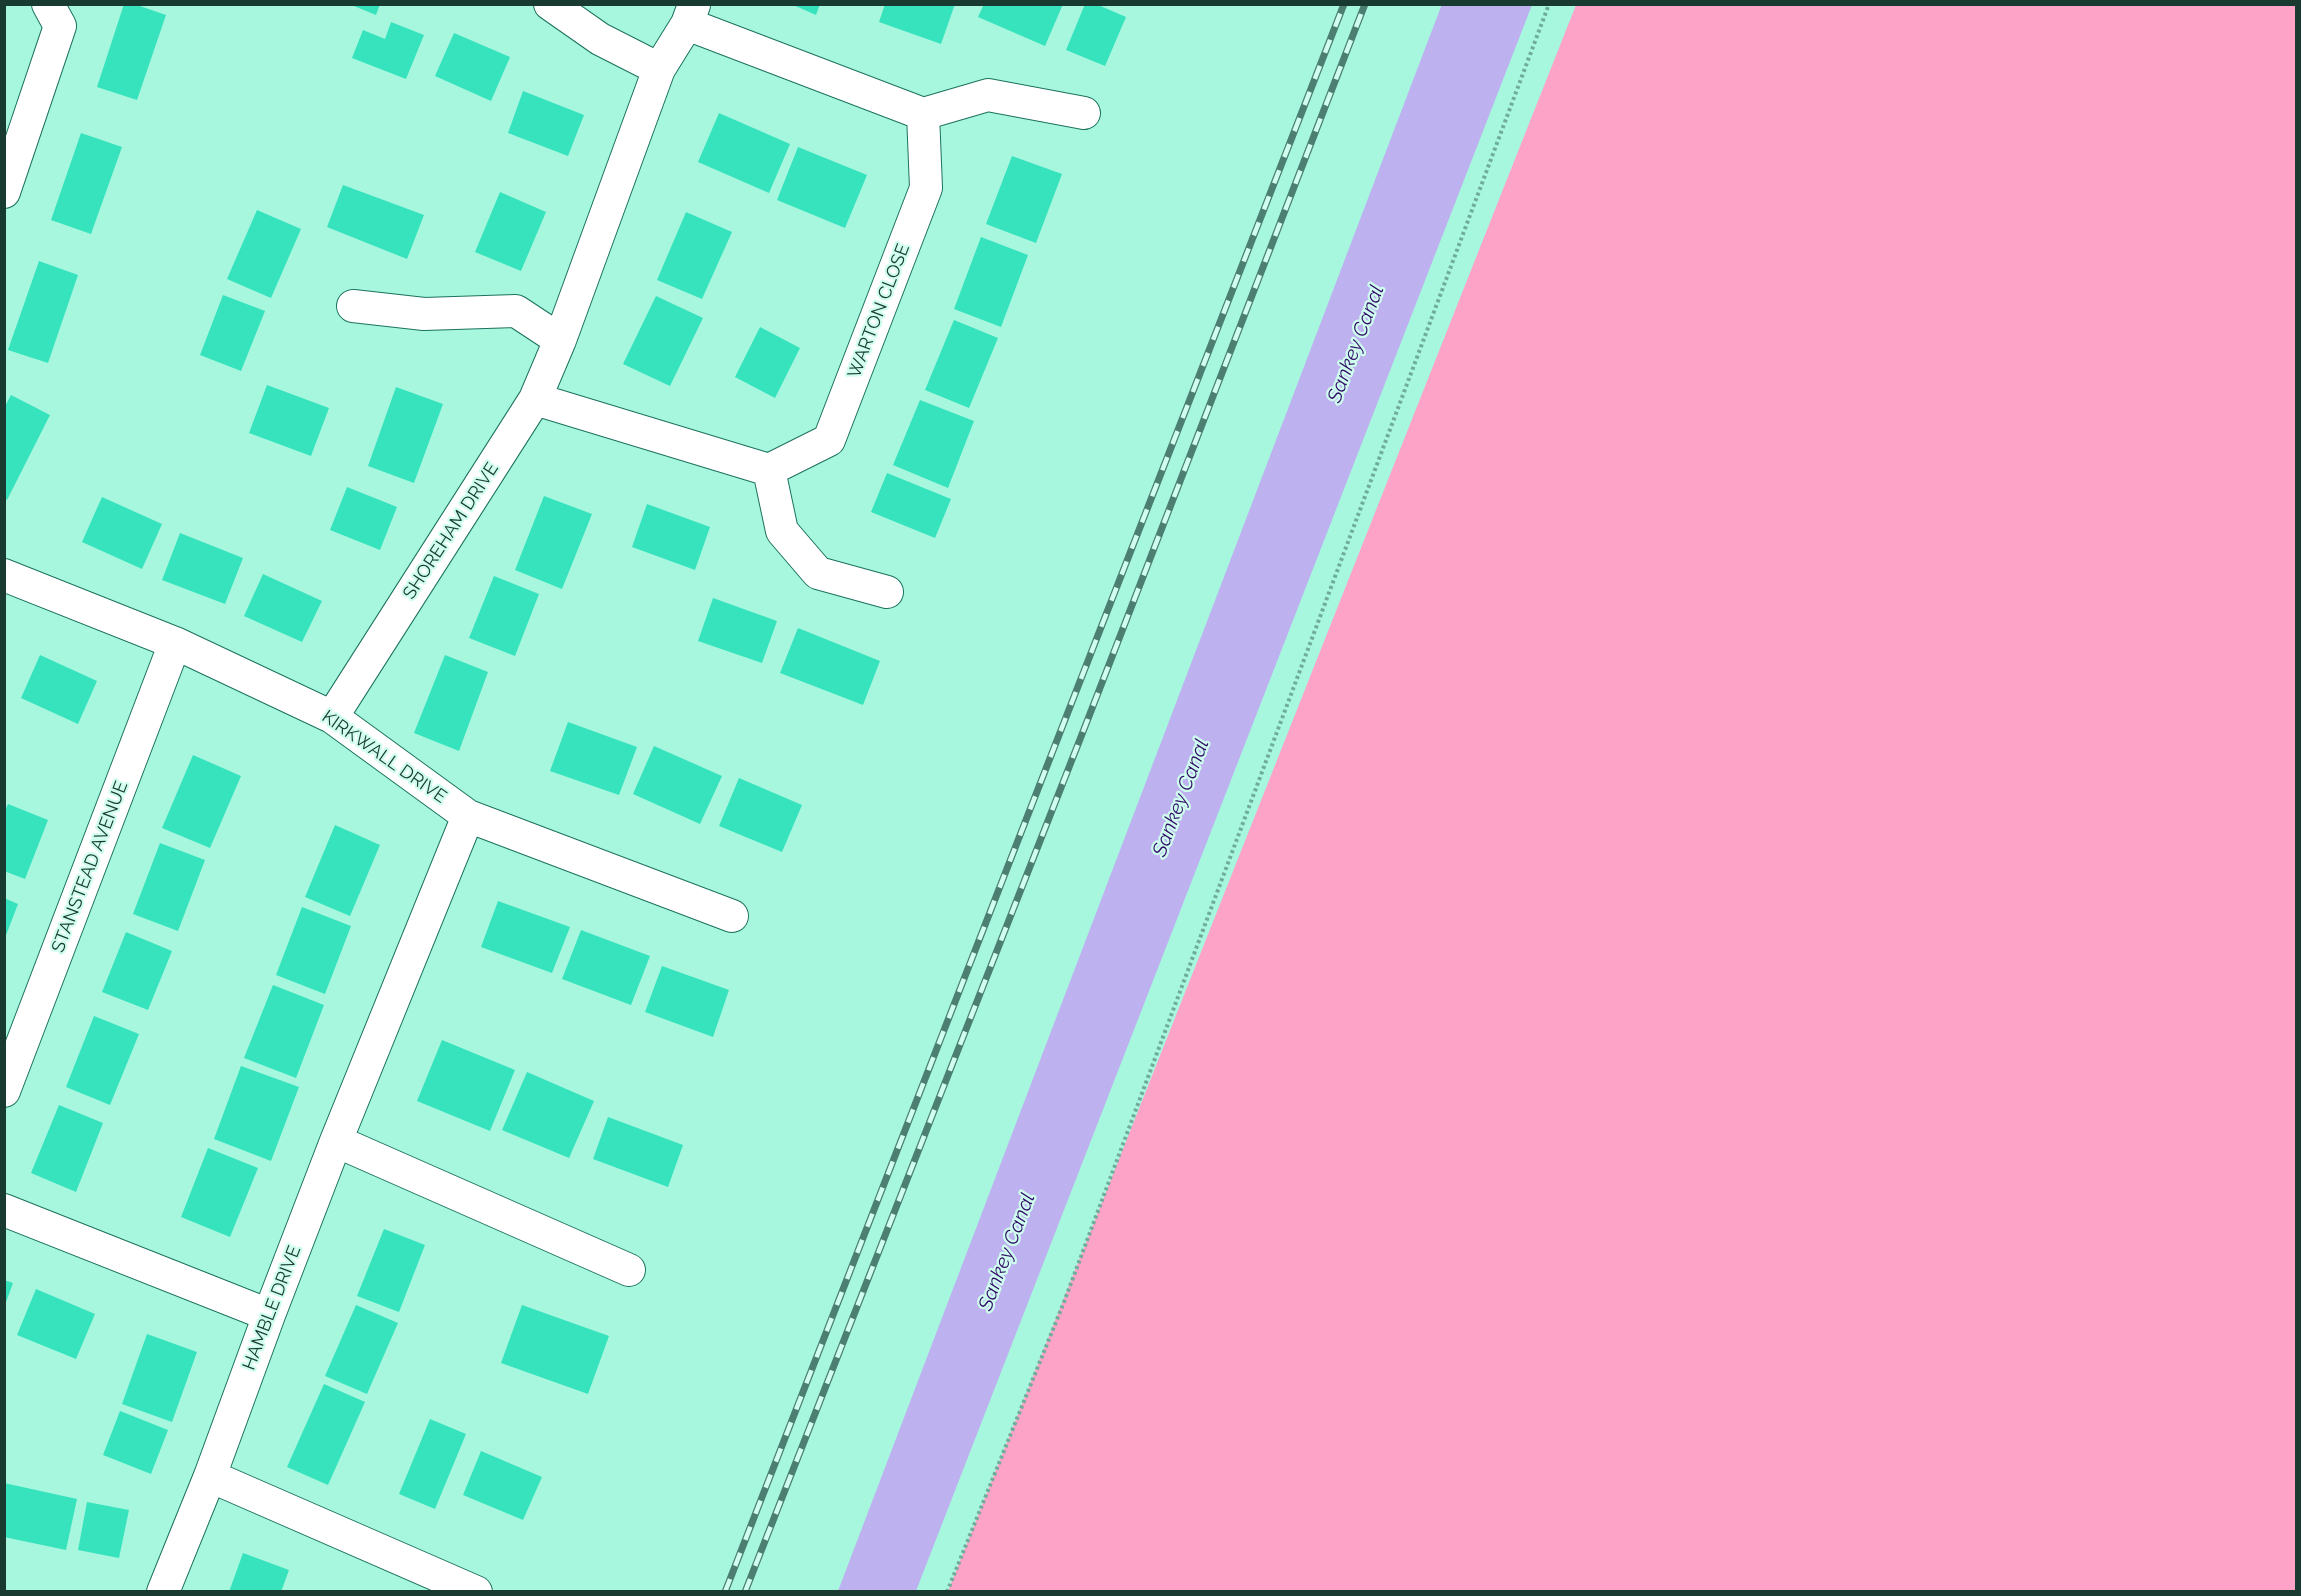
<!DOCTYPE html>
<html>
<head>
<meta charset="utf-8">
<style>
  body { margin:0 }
  #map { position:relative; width:2301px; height:1596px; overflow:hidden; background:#a7f7df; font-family:Raleway,sans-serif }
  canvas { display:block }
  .frame { position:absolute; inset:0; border:6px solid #183a31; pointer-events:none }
</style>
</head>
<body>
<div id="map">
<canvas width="2301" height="1596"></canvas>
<div class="frame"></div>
</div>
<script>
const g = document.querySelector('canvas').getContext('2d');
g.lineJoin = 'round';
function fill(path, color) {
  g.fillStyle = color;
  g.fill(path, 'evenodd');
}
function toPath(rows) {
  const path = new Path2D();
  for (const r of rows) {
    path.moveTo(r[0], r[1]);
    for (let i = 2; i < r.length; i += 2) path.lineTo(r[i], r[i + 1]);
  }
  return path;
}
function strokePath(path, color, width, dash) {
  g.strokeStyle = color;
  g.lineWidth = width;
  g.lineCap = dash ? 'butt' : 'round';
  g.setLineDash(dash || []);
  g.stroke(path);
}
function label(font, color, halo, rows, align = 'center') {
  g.font = font + ' Raleway,sans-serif';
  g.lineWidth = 4.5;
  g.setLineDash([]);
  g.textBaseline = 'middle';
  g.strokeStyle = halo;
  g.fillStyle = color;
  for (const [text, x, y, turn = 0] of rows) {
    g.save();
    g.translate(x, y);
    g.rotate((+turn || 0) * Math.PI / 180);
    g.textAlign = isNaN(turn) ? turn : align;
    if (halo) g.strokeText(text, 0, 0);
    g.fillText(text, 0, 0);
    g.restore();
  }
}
const green = toPath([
  [1576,5,2296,5,2296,1591,948,1591]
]);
const water = toPath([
  [1442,4,1532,5,916,1591,838,1591]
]);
const building = toPath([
  [124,4,134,4,166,15,137,100,97,87],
  [349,4,380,4,376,15],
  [791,4,820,4,816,15],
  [885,4,955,4,941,44,879,22],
  [984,4,1063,4,1045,46,978,17],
  [1085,4,1096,4,1126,17,1105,66,1066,50],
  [391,22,424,35,406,79,352,58,363,30,385,39],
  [454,33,510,57,491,101,435,76],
  [523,91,584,115,568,156,508,133],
  [719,113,790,144,769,193,698,162],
  [81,133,122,147,91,234,51,220],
  [798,147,867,175,845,228,777,200],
  [1012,156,1062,174,1036,243,986,224],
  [343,185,424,215,407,259,327,227],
  [500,192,546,212,521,271,475,252],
  [257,210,301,229,271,298,227,279],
  [686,212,732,232,702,299,657,280],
  [981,237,1028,255,1001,327,954,309],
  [39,261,78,275,48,363,8,350],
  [223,295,265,311,241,371,200,355],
  [656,296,703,318,670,386,623,364],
  [954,320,998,338,969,408,925,390],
  [760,327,800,348,775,398,735,377],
  [267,385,329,408,311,456,249,433],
  [396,387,443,404,414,483,368,466],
  [11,395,50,415,7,500,4,499,4,408],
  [920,400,974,421,948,488,893,465],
  [887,473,951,499,935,538,871,512],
  [347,487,397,507,380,550,330,530],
  [544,496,592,514,562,589,515,570],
  [102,497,162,524,142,569,82,542],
  [647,504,710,527,695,570,632,547],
  [180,533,243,558,225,604,162,580],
  [263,574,322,601,302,642,244,616],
  [494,576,539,594,515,656,469,638],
  [713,598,777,621,762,663,698,641],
  [798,628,880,661,863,705,780,673],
  [40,655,97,681,78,724,21,698],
  [445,655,488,672,459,751,414,733],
  [568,722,637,747,619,795,550,771],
  [654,746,722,776,700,824,633,794],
  [193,755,241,776,210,848,162,828],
  [739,778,802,805,782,852,719,826],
  [8,804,48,820,25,879,4,871,4,813],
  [335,825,380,845,350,916,305,897],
  [160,843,205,860,178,931,133,914],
  [4,898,18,904,5,938,4,938],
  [498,901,570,927,552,973,481,947],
  [302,907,351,926,325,994,276,975],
  [581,930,650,956,631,1005,562,979],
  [126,932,172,951,148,1010,102,992],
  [662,966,729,990,713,1037,645,1012],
  [273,985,324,1005,296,1078,244,1058],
  [94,1016,139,1034,110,1105,66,1087],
  [442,1040,515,1070,490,1131,417,1101],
  [241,1066,299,1087,271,1161,214,1139],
  [527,1072,594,1101,569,1158,502,1130],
  [59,1105,103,1123,76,1192,31,1173],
  [608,1117,683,1145,668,1187,593,1159],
  [208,1148,258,1168,230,1237,181,1217],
  [384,1229,425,1245,399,1312,357,1296],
  [4,1280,13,1283,5,1305,4,1305],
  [36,1289,95,1314,76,1359,17,1335],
  [356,1305,398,1323,367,1394,325,1376],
  [522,1305,609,1336,588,1394,501,1363],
  [147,1334,197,1352,172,1422,122,1404],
  [324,1384,365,1402,328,1485,287,1467],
  [120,1411,168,1430,151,1474,103,1455],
  [430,1419,466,1434,435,1509,399,1494],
  [481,1451,542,1477,523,1520,463,1495],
  [4,1483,77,1499,66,1550,4,1537],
  [87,1502,129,1510,119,1558,78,1550],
  [243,1553,289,1570,281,1592,229,1592]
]);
const path = toPath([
  [947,1592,1064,1302,1549,4]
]);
const street = toPath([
  [550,4,600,39,659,69],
  [923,114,988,95,1084,113],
  [4,192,60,26,48,4],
  [353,306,424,314,516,311,560,340],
  [535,399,769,470,829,440,926,188,923,114,687,24],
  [769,470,782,531,818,573,887,592],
  [4,575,175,643,332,717,468,816,732,916],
  [332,717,535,399,560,340,659,69,687,24,694,5],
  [4,1091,175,643],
  [336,1141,629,1270],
  [4,1210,269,1315],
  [210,1476,476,1592],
  [163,1592,210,1476,269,1315,336,1141,468,816]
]);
const rail = toPath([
  [725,1592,1344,4],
  [745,1592,1086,724,1365,4]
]);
const streetNames = [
  ["WARTON CLOSE",879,311,-69],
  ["SHOREHAM DRIVE",451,531,-57],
  ["KIRKWALL DRIVE",384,757,35],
  ["STANSTEAD AVENUE",90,867,-69],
  ["HAMBLE DRIVE",272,1308,-69]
];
const waterNames = [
  ["Sankey Canal",1356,344,-69],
  ["Sankey Canal",1181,798,-69],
  ["Sankey Canal",1007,1252,-69]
];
fill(green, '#fea3c8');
fill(water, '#bdb1ef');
fill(building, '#36e3bd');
strokePath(street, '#1c725e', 34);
strokePath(path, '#6fad9a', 4, [3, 3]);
strokePath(street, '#fff', 32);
strokePath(rail, '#4c7f71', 7);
strokePath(rail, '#cffdee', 4.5, [14]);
label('18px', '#183a31', '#cffdee', streetNames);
label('italic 20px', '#310c67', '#cffdee', waterNames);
</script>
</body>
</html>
